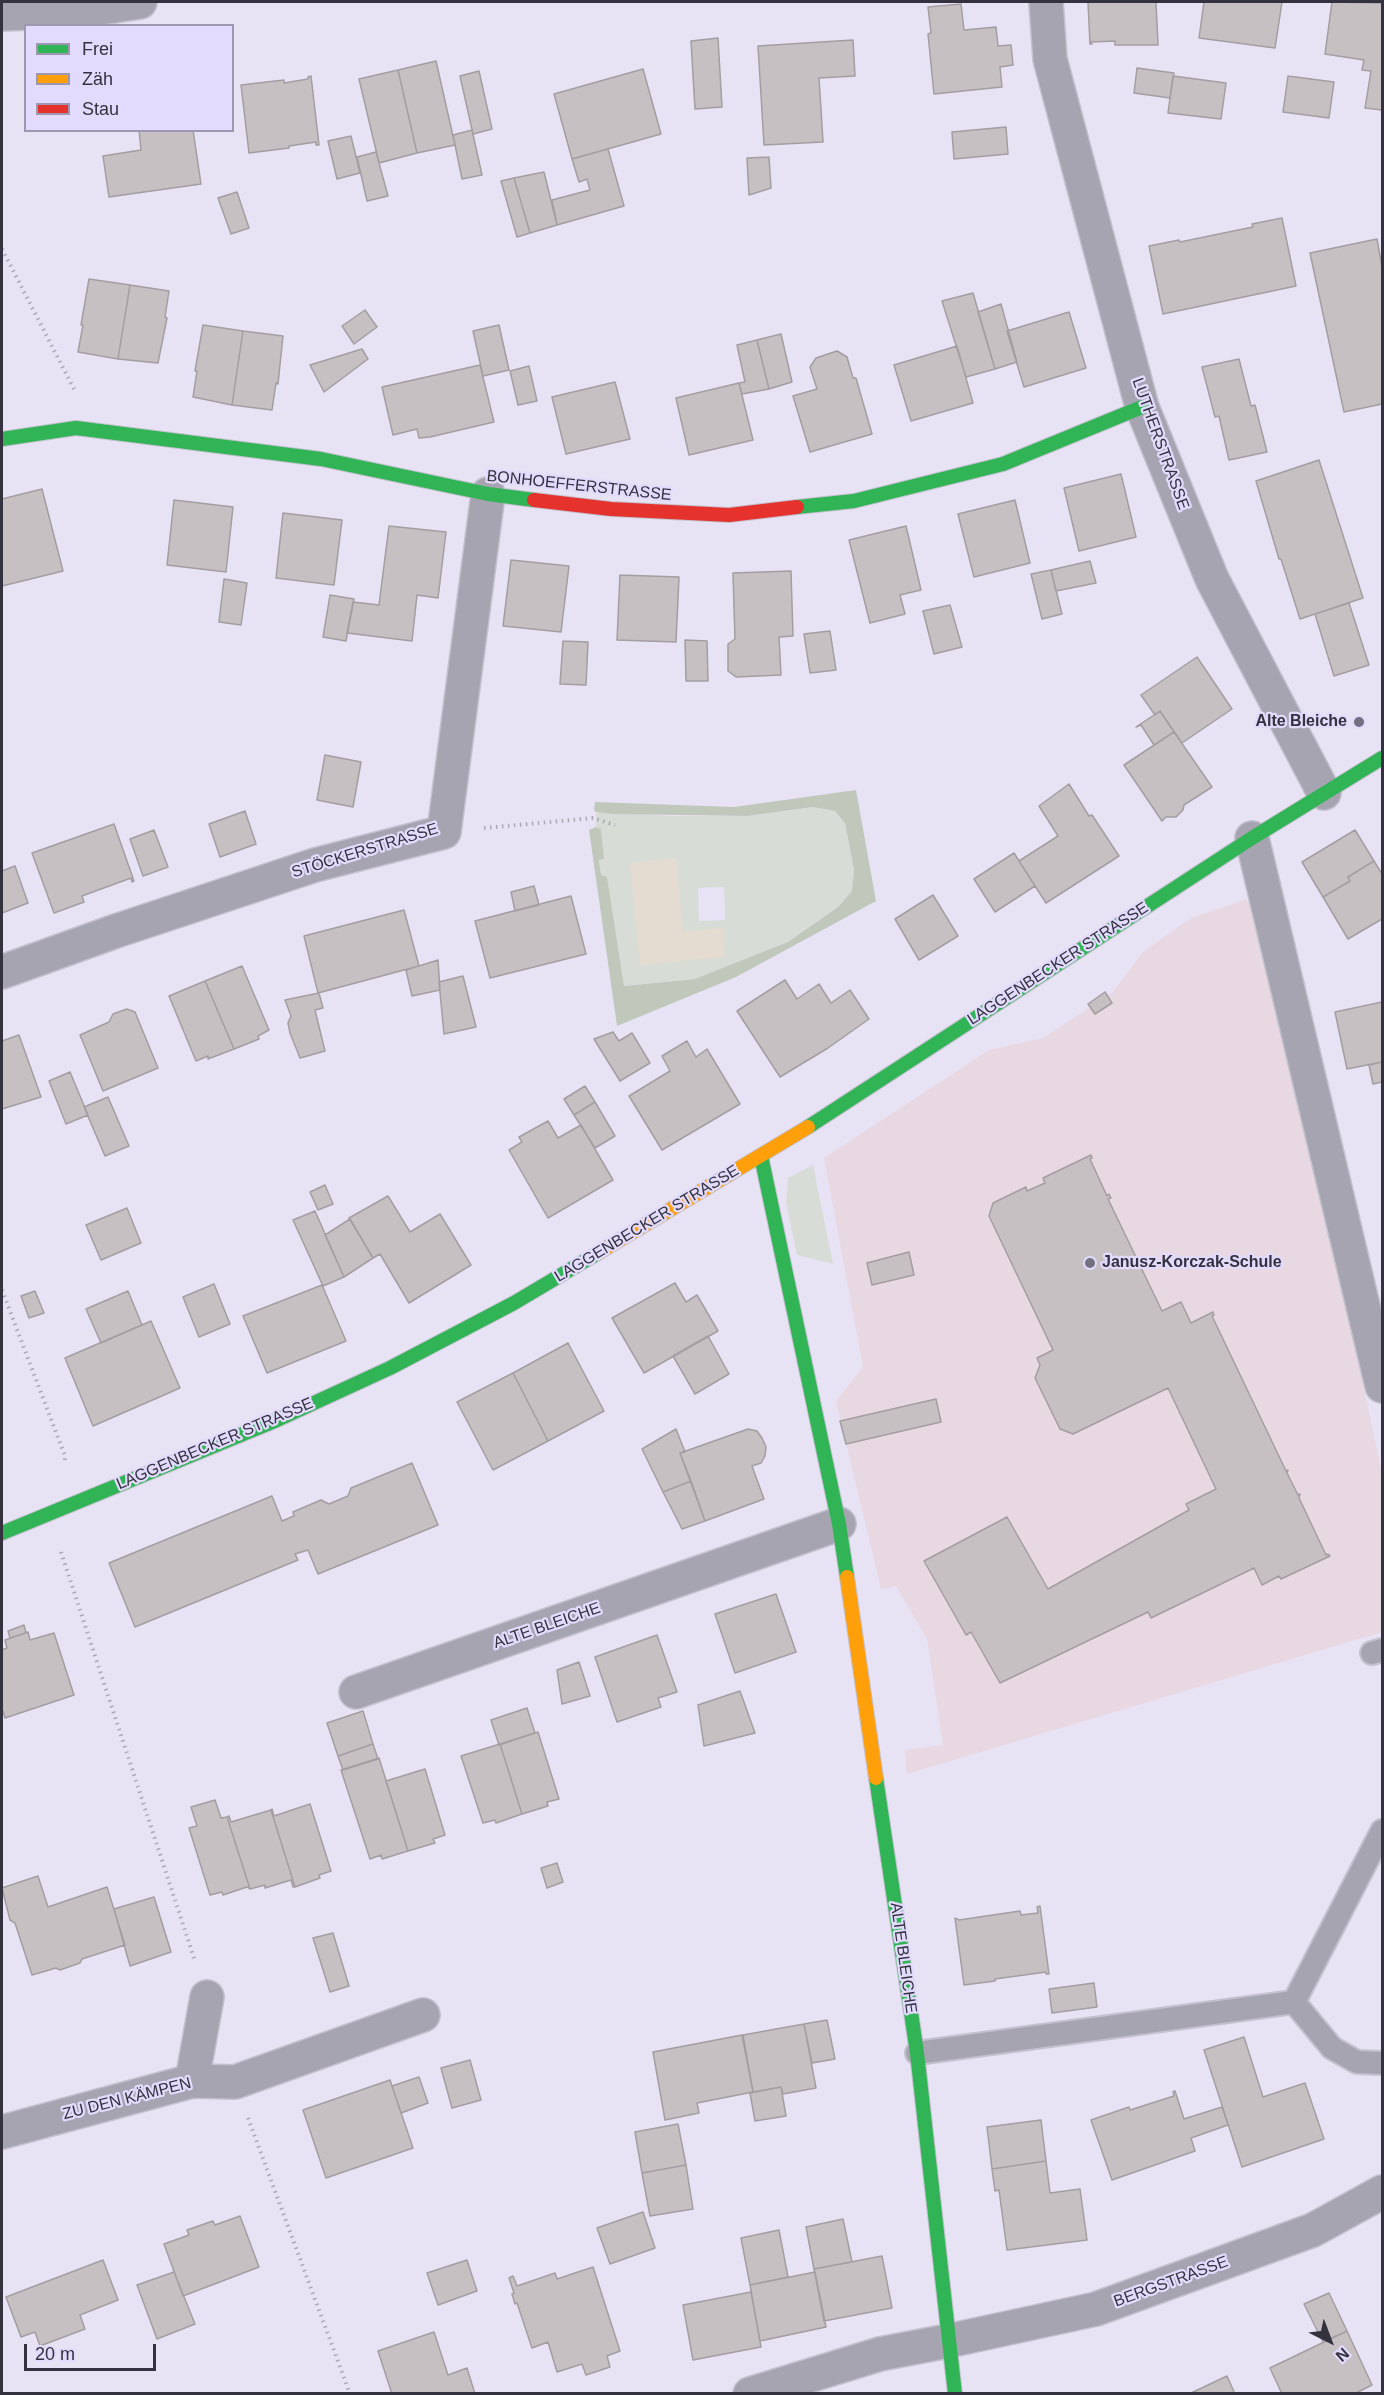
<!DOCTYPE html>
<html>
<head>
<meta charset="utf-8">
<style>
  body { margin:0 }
  #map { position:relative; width:1384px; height:2395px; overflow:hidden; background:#e7e3f5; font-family:Arial,sans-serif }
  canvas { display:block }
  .frame { position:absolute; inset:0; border:3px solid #35323f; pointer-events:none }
  .legend { position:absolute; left:24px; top:24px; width:210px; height:108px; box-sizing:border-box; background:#e2dbfd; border:2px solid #9d97b1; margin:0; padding:8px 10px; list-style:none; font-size:18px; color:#35323f }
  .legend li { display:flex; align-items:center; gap:12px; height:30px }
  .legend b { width:30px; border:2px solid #9d97b1 }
  .north { position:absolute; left:1300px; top:2311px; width:60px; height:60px; -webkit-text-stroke:4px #e2dbfd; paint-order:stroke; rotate:138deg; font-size:16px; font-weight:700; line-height:24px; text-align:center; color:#35323f }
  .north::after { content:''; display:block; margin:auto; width:21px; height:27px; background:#35323f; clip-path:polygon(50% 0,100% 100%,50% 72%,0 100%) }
  .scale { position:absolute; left:24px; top:2344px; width:132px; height:27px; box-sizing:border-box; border:3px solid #35323f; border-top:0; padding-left:8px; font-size:18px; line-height:21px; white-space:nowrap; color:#35323f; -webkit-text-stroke:4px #e2dbfd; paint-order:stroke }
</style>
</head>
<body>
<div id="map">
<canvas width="1384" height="2395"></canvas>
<div class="frame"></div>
<ul class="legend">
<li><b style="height:8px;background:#30b455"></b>Frei</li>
<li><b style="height:8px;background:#ff9f0a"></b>Zäh</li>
<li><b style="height:8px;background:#e5322d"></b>Stau</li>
</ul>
<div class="north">N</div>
<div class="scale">20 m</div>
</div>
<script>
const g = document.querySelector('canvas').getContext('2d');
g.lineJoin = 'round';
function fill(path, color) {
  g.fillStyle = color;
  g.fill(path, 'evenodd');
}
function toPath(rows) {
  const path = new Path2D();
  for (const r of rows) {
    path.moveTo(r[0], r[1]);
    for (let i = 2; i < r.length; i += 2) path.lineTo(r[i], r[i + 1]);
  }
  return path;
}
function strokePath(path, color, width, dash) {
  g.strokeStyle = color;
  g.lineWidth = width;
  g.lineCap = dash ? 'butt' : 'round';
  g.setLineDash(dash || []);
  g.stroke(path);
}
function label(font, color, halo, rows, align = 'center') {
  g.font = font + ' Arial,sans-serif';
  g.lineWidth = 4.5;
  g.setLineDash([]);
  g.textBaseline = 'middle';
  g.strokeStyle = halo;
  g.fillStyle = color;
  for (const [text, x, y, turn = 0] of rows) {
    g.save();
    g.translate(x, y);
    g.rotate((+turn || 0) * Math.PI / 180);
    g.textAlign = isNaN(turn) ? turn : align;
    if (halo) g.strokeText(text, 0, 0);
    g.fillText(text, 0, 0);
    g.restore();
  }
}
const education = toPath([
  [1245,900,1261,908,1382,1473,1382,1632,907,1774,905,1750,943,1745,927,1639,896,1586,881,1589,836,1401,863,1367,824,1158,989,1050,1043,1038,1112,993,1143,952,1191,918]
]);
const green = toPath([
  [813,807,835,811,845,823,854,870,852,891,838,907,788,942,735,965,695,979,624,986,607,878,601,876,599,860,604,859,601,830,596,827,596,812,671,816,747,816],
  [724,887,725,920,699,921,698,888],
  [813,1165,833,1264,797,1255,786,1202,788,1178]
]);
const forest = toPath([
  [856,790,876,901,736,977,617,1026,589,830,596,827,601,829,604,859,599,860,601,875,607,877,624,986,695,979,788,942,838,907,852,891,854,870,845,823,835,811,813,807,747,816,613,814,596,812,594,810,595,802,734,807]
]);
const sand = toPath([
  [676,858,683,931,723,928,725,957,640,965,630,863]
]);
const building = toPath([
  [1088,2,1156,2,1158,45,1115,45,1115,41,1091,42,1092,44,1090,44,1088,2],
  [1204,2,1282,2,1275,48,1199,38,1204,2],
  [1332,2,1382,3,1382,110,1365,108,1371,71,1362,70,1364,60,1325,54,1332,2],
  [961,4,964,30,996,27,998,46,1011,45,1013,65,1000,67,1002,87,934,94,928,34,931,33,928,7,961,4],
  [718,38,722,107,695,109,691,41,718,38],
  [853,40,855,76,819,78,823,142,764,145,758,46,853,40],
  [436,61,455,145,417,153,398,70,436,61],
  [1137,68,1174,73,1170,98,1134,93,1137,68],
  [643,69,661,134,572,159,554,94,643,69],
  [398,70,417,153,379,163,359,79,398,70],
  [479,71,492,129,473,134,460,76,479,71],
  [311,76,319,145,316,145,316,142,289,146,289,148,249,153,241,85,284,80,284,83,308,79,308,77,311,76],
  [1173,76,1226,83,1221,119,1168,113,1173,76],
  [1288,76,1334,82,1329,118,1283,112,1288,76],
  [1006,127,1008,154,954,159,952,132,1006,127],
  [139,130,193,130,201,184,109,197,103,156,141,150,139,130],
  [472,130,482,175,462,179,453,135,472,130],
  [351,136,360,173,337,179,328,141,351,136],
  [608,149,624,206,557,225,552,200,590,190,587,179,579,182,572,159,608,149],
  [376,152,388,196,367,201,357,157,376,152],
  [769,157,771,188,749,195,747,158,769,157],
  [544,172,557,225,530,233,514,178,544,172],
  [514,178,530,233,517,237,501,181,514,178],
  [237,192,249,228,231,234,218,198,237,192],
  [1282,218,1296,286,1163,314,1149,246,1179,240,1180,242,1253,227,1252,224,1282,218],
  [1377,239,1382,267,1382,404,1344,412,1310,253,1377,239],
  [89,279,130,285,118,359,78,352,83,325,81,325,89,279],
  [130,285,169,291,165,317,167,318,158,363,118,359,130,285],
  [973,293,995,369,966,377,942,301,973,293],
  [1001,304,1017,362,995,369,978,312,1001,304],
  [365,310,377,327,354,344,342,326,365,310],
  [1069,312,1086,368,1024,387,1007,331,1069,312],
  [203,325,243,331,232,405,193,397,197,371,195,371,203,325],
  [499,325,509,370,483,376,473,331,499,325],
  [243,331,283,336,278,384,276,383,272,410,232,405,243,331],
  [781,334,792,382,769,389,757,340,781,334],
  [757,340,769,389,742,394,739,383,745,382,737,345,757,340],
  [957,346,973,403,911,421,894,365,957,346],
  [362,349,368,359,324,392,310,365,362,349],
  [837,351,847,357,853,378,856,378,872,434,810,452,793,396,817,389,810,367,816,358,837,351],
  [1239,359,1251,406,1255,405,1267,452,1229,460,1219,416,1215,417,1202,367,1239,359],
  [480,365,494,422,430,437,419,438,417,429,393,435,382,387,480,365],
  [529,366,537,401,518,405,510,371,529,366],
  [615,382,630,439,566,454,552,397,615,382],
  [739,383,753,440,689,455,676,398,739,383],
  [1319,460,1363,598,1300,619,1281,559,1279,559,1256,481,1319,460],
  [1121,474,1136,537,1079,551,1064,488,1121,474],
  [42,489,63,571,2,586,2,499,42,489],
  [174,500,233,507,226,572,167,565,174,500],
  [1015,500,1030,563,974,577,958,514,1015,500],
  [283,513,342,520,334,585,276,578,283,513],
  [389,526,446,532,438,598,417,595,412,641,347,633,353,602,379,605,389,526],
  [906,526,921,590,900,595,905,614,870,623,849,540,906,526],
  [511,560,569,566,561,632,503,626,511,560],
  [1090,561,1096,583,1056,591,1051,570,1090,561],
  [1051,570,1062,614,1042,619,1031,574,1051,570],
  [791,571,793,636,779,637,781,675,736,677,728,671,728,644,735,639,733,573,791,571],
  [620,575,679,577,676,642,617,640,620,575],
  [224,579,247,583,241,625,219,622,224,579],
  [330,595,354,599,346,641,323,637,330,595],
  [1349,603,1369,665,1334,676,1315,614,1349,603],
  [950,605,962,647,934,654,923,611,950,605],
  [830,631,836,670,810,673,804,634,830,631],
  [685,640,707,641,708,681,686,681,685,640],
  [563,641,588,642,586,685,560,684,563,641],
  [1197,657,1232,709,1182,743,1160,711,1155,715,1141,695,1197,657],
  [1160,711,1174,732,1154,745,1141,725,1136,727,1160,711],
  [1174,732,1212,787,1184,805,1183,810,1176,817,1166,817,1162,821,1124,765,1174,732],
  [325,755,361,762,353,807,317,800,325,755],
  [1069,784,1089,816,1092,815,1119,856,1046,903,1019,861,1058,836,1039,806,1069,784],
  [245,811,256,844,220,857,209,824,245,811],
  [114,824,134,881,132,882,131,878,82,896,84,902,54,913,32,853,114,824],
  [154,830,168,867,143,876,130,839,154,830],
  [1355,830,1374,861,1348,877,1350,881,1323,897,1302,862,1355,830],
  [1014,853,1035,886,995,912,974,879,1014,853],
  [1374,861,1382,874,1382,919,1348,939,1323,897,1350,881,1348,877,1374,861],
  [15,866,28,903,2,913,2,871,15,866],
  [534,886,539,905,515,911,511,892,534,886],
  [933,895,958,936,919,960,895,919,933,895],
  [571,896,586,954,490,978,475,921,571,896],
  [404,910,419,966,318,993,304,936,404,910],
  [438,960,440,990,412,996,406,970,438,960],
  [242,966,269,1030,258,1036,259,1039,234,1049,205,981,242,966],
  [463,976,476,1027,444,1034,439,982,463,976],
  [785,980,797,999,819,984,831,1003,850,990,869,1019,828,1048,780,1077,737,1011,785,980],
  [205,981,234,1049,208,1059,208,1056,196,1061,169,996,205,981],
  [1105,992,1112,1003,1095,1014,1088,1004,1105,992],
  [319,993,323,1008,315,1010,325,1051,300,1058,290,1033,288,1023,291,1016,285,1000,319,993],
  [1382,1002,1382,1062,1347,1069,1335,1012,1382,1002],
  [127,1009,135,1012,158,1068,103,1091,80,1035,109,1022,113,1014,127,1009],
  [613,1032,619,1041,632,1033,650,1063,620,1081,594,1039,613,1032],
  [19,1035,41,1097,2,1109,2,1041,19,1035],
  [687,1041,696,1057,707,1049,740,1104,662,1150,629,1096,670,1071,662,1056,687,1041],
  [1382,1062,1382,1082,1373,1084,1369,1065,1382,1062],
  [70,1072,88,1115,66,1124,49,1081,70,1072],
  [585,1086,595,1102,574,1115,564,1099,585,1086],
  [108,1097,129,1146,105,1156,84,1107,108,1097],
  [595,1102,615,1136,595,1148,574,1115,595,1102],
  [548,1121,558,1138,581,1125,613,1180,548,1218,509,1150,522,1142,519,1137,548,1121],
  [1091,1155,1092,1158,1090,1159,1107,1196,1109,1194,1111,1198,1108,1199,1162,1311,1181,1302,1191,1323,1213,1312,1214,1315,1212,1316,1286,1471,1288,1470,1287,1473,1298,1495,1300,1494,1299,1498,1326,1555,1328,1554,1330,1556,1281,1579,1279,1576,1262,1585,1254,1568,1151,1618,1148,1612,1000,1683,971,1632,966,1635,924,1561,1007,1517,1048,1589,1189,1510,1186,1504,1216,1489,1168,1388,1073,1434,1060,1429,1035,1378,1040,1365,1037,1358,1053,1350,989,1216,993,1203,1026,1187,1027,1191,1045,1183,1043,1178,1091,1155],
  [325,1185,333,1204,318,1210,310,1192,325,1185],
  [388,1196,410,1232,440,1214,471,1265,409,1303,380,1254,373,1258,349,1218,388,1196],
  [127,1208,141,1243,101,1260,86,1225,127,1208],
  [315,1211,344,1277,323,1286,293,1220,315,1211],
  [350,1219,373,1258,344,1277,325,1235,350,1219],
  [909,1252,914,1275,872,1285,867,1263,909,1252],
  [675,1283,686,1302,697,1295,718,1331,644,1373,612,1318,675,1283],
  [214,1284,230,1324,199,1337,183,1297,214,1284],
  [322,1285,346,1341,267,1373,243,1316,322,1285],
  [35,1291,44,1313,29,1318,21,1296,35,1291],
  [128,1291,142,1325,101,1343,86,1309,128,1291],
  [151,1321,180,1388,93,1426,65,1358,151,1321],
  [708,1336,729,1374,695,1394,673,1356,708,1336],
  [568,1343,604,1411,548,1441,513,1373,568,1343],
  [513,1373,548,1441,493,1470,457,1402,513,1373],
  [936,1399,941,1422,846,1444,840,1421,936,1399],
  [676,1429,685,1452,680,1453,691,1481,663,1492,642,1449,676,1429],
  [748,1429,757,1431,762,1438,766,1447,765,1456,761,1463,752,1466,764,1499,705,1521,680,1453,748,1429],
  [412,1463,438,1525,318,1574,308,1550,295,1554,298,1560,135,1627,109,1563,272,1496,282,1521,294,1516,293,1512,321,1500,329,1504,348,1496,351,1488,412,1463],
  [691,1481,705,1521,682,1529,663,1492,691,1481],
  [776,1594,796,1652,735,1673,715,1614,776,1594],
  [24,1625,26,1633,10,1638,8,1631,24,1625],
  [28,1632,30,1640,54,1633,74,1695,5,1718,2,1708,2,1650,7,1648,5,1640,28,1632],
  [657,1635,677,1692,658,1698,661,1707,617,1722,595,1657,657,1635],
  [579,1662,590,1696,562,1704,557,1670,579,1662],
  [740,1691,755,1733,704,1746,698,1705,740,1691],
  [527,1708,535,1733,499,1745,491,1720,527,1708],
  [363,1711,373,1744,338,1756,327,1723,363,1711],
  [538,1732,559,1799,547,1802,548,1806,522,1814,500,1744,538,1732],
  [373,1744,378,1759,343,1770,338,1756,373,1744],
  [500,1744,522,1814,496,1823,495,1820,483,1823,461,1756,500,1744],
  [379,1758,408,1851,382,1859,381,1855,370,1859,341,1770,379,1758],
  [425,1769,445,1835,433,1839,435,1843,408,1851,386,1781,425,1769],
  [215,1800,221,1818,227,1817,250,1889,247,1887,223,1895,222,1892,210,1895,189,1828,197,1826,191,1807,215,1800],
  [310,1804,331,1871,319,1875,320,1878,295,1887,271,1810,272,1809,274,1816,310,1804],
  [271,1810,295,1887,293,1887,291,1880,265,1888,265,1885,250,1889,227,1817,229,1816,231,1822,271,1810],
  [557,1863,563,1882,547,1888,541,1868,557,1863],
  [38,1876,48,1907,107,1887,125,1945,82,1959,80,1963,60,1970,56,1968,32,1975,15,1923,10,1920,2,1888,38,1876],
  [154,1897,171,1952,130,1966,114,1909,154,1897],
  [1040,1906,1049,1974,1046,1974,1046,1972,995,1979,995,1981,964,1985,955,1918,959,1920,1020,1911,1021,1915,1038,1913,1037,1907,1040,1906],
  [333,1933,349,1986,330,1992,313,1938,333,1933],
  [1094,1983,1097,2007,1052,2013,1049,1989,1094,1983],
  [827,2020,835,2059,812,2063,804,2024,827,2020],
  [804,2024,816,2088,783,2094,781,2087,753,2092,743,2035,804,2024],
  [742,2035,753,2092,697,2103,699,2113,665,2120,653,2052,742,2035],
  [1244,2037,1263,2097,1305,2083,1324,2139,1242,2167,1204,2050,1244,2037],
  [470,2060,481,2100,452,2108,441,2068,470,2060],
  [419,2077,428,2103,401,2113,392,2086,419,2077],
  [390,2080,413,2148,326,2178,303,2110,390,2080],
  [781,2087,786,2116,755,2121,750,2093,781,2087],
  [1175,2091,1184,2119,1222,2107,1228,2125,1191,2138,1195,2151,1112,2180,1091,2120,1129,2107,1130,2110,1174,2096,1173,2092,1175,2091],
  [1041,2120,1046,2161,992,2169,987,2127,1041,2120],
  [678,2124,686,2165,642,2173,635,2132,678,2124],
  [1046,2161,1050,2193,1080,2189,1087,2240,1007,2250,999,2190,995,2191,992,2169,1046,2161],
  [686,2165,693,2209,650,2216,642,2173,686,2165],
  [643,2212,655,2248,610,2264,597,2228,643,2212],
  [240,2216,259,2267,183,2296,164,2244,189,2235,187,2230,213,2221,215,2225,240,2216],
  [843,2219,852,2262,814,2269,806,2227,843,2219],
  [779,2230,788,2277,750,2285,741,2238,779,2230],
  [882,2256,892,2308,824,2321,814,2269,882,2256],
  [103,2260,118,2300,80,2315,85,2329,40,2346,35,2332,21,2337,6,2297,103,2260],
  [467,2260,477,2291,438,2305,427,2273,467,2260],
  [593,2267,620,2351,607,2356,610,2367,586,2375,582,2364,557,2372,548,2342,532,2348,517,2303,515,2304,512,2294,514,2293,509,2278,513,2276,517,2286,555,2273,557,2279,593,2267],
  [174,2272,195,2324,157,2339,137,2285,174,2272],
  [815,2272,826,2327,760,2341,750,2285,815,2272],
  [751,2292,761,2347,693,2360,683,2305,751,2292],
  [1329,2293,1347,2331,1323,2342,1304,2304,1329,2293],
  [1347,2331,1372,2385,1354,2394,1282,2394,1270,2368,1347,2331],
  [434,2332,448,2375,467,2368,475,2394,392,2394,378,2351,434,2332],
  [1227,2376,1235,2394,1189,2394,1227,2376]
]);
const path = toPath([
  [2,249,74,389],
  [484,828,593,818,615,825],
  [2,1290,65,1456,65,1464],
  [61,1552,195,1961],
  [248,2118,350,2394]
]);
const lane = toPath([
  [1372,1653,1382,1650],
  [1294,2002,1332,2048,1357,2062,1382,2063],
  [917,2053,1294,2002,1382,1831]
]);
const street = toPath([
  [1046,2,1050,59,1142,407,1212,579,1324,793],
  [2,14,82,11,140,2],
  [1252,838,1382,1386],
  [2,972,116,931,315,865,444,832,488,494],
  [356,1692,839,1524],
  [192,2081,207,1997],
  [2,2132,192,2081,235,2082,423,2015],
  [750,2394,880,2354,948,2341,1096,2309,1313,2230,1382,2192]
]);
const fast = toPath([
  [2,439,76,428,321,459,488,494,534,500],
  [797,507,854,501,1003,464,1142,407],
  [808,1127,1252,838,1382,758],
  [761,1156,839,1524,847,1577],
  [2,1533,277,1420,390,1368,514,1303,598,1253],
  [876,1778,917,2053,955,2394]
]);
const slow = toPath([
  [598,1253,808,1127],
  [847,1577,876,1778]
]);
const jam = toPath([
  [534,500,611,509,729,515,797,507]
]);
const markers = [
  [1359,722,6,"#73707f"],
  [1090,1263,6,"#73707f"]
];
const streetNames = [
  ["LUTHERSTRASSE",1160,444,70],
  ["BONHOEFFERSTRASSE",579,486,6],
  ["STÖCKERSTRASSE",365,851,-17],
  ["LAGGENBECKER STRASSE",1058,964,-33],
  ["LAGGENBECKER STRASSE",647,1224,-31],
  ["LAGGENBECKER STRASSE",215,1444,-23],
  ["ALTE BLEICHE",547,1626,-19],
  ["ALTE BLEICHE",903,1958,82],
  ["ZU DEN KÄMPEN",127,2099,-14],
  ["BERGSTRASSE",1171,2282,-20]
];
const poiNames = [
  ["Alte Bleiche",1347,722],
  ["Janusz-Korczak-Schule",1102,1263,"left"]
];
fill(education, '#e8d8e2');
fill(green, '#d8dcd7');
fill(forest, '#c0c8bc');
fill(sand, '#e4dcd0');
fill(building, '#c7c0c3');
strokePath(building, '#a49da1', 1.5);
strokePath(lane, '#c4c1cf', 26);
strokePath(street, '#c4c1cf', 36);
strokePath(fast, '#c4c1cf', 16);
strokePath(slow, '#c4c1cf', 16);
strokePath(jam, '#c4c1cf', 16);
strokePath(path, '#aba8b4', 4, [1.5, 4.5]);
strokePath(lane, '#a6a4b1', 22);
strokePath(street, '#a6a4b1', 33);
strokePath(fast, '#30b455', 14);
strokePath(slow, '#ff9f0a', 14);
strokePath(jam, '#e5322d', 14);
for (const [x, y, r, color] of markers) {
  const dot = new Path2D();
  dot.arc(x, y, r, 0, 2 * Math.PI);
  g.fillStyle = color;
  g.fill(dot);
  strokePath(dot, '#e2dbfd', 2);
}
label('16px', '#35323f', '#e2dbfd', streetNames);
label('bold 16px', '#35323f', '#e2dbfd', poiNames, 'right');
</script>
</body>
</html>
